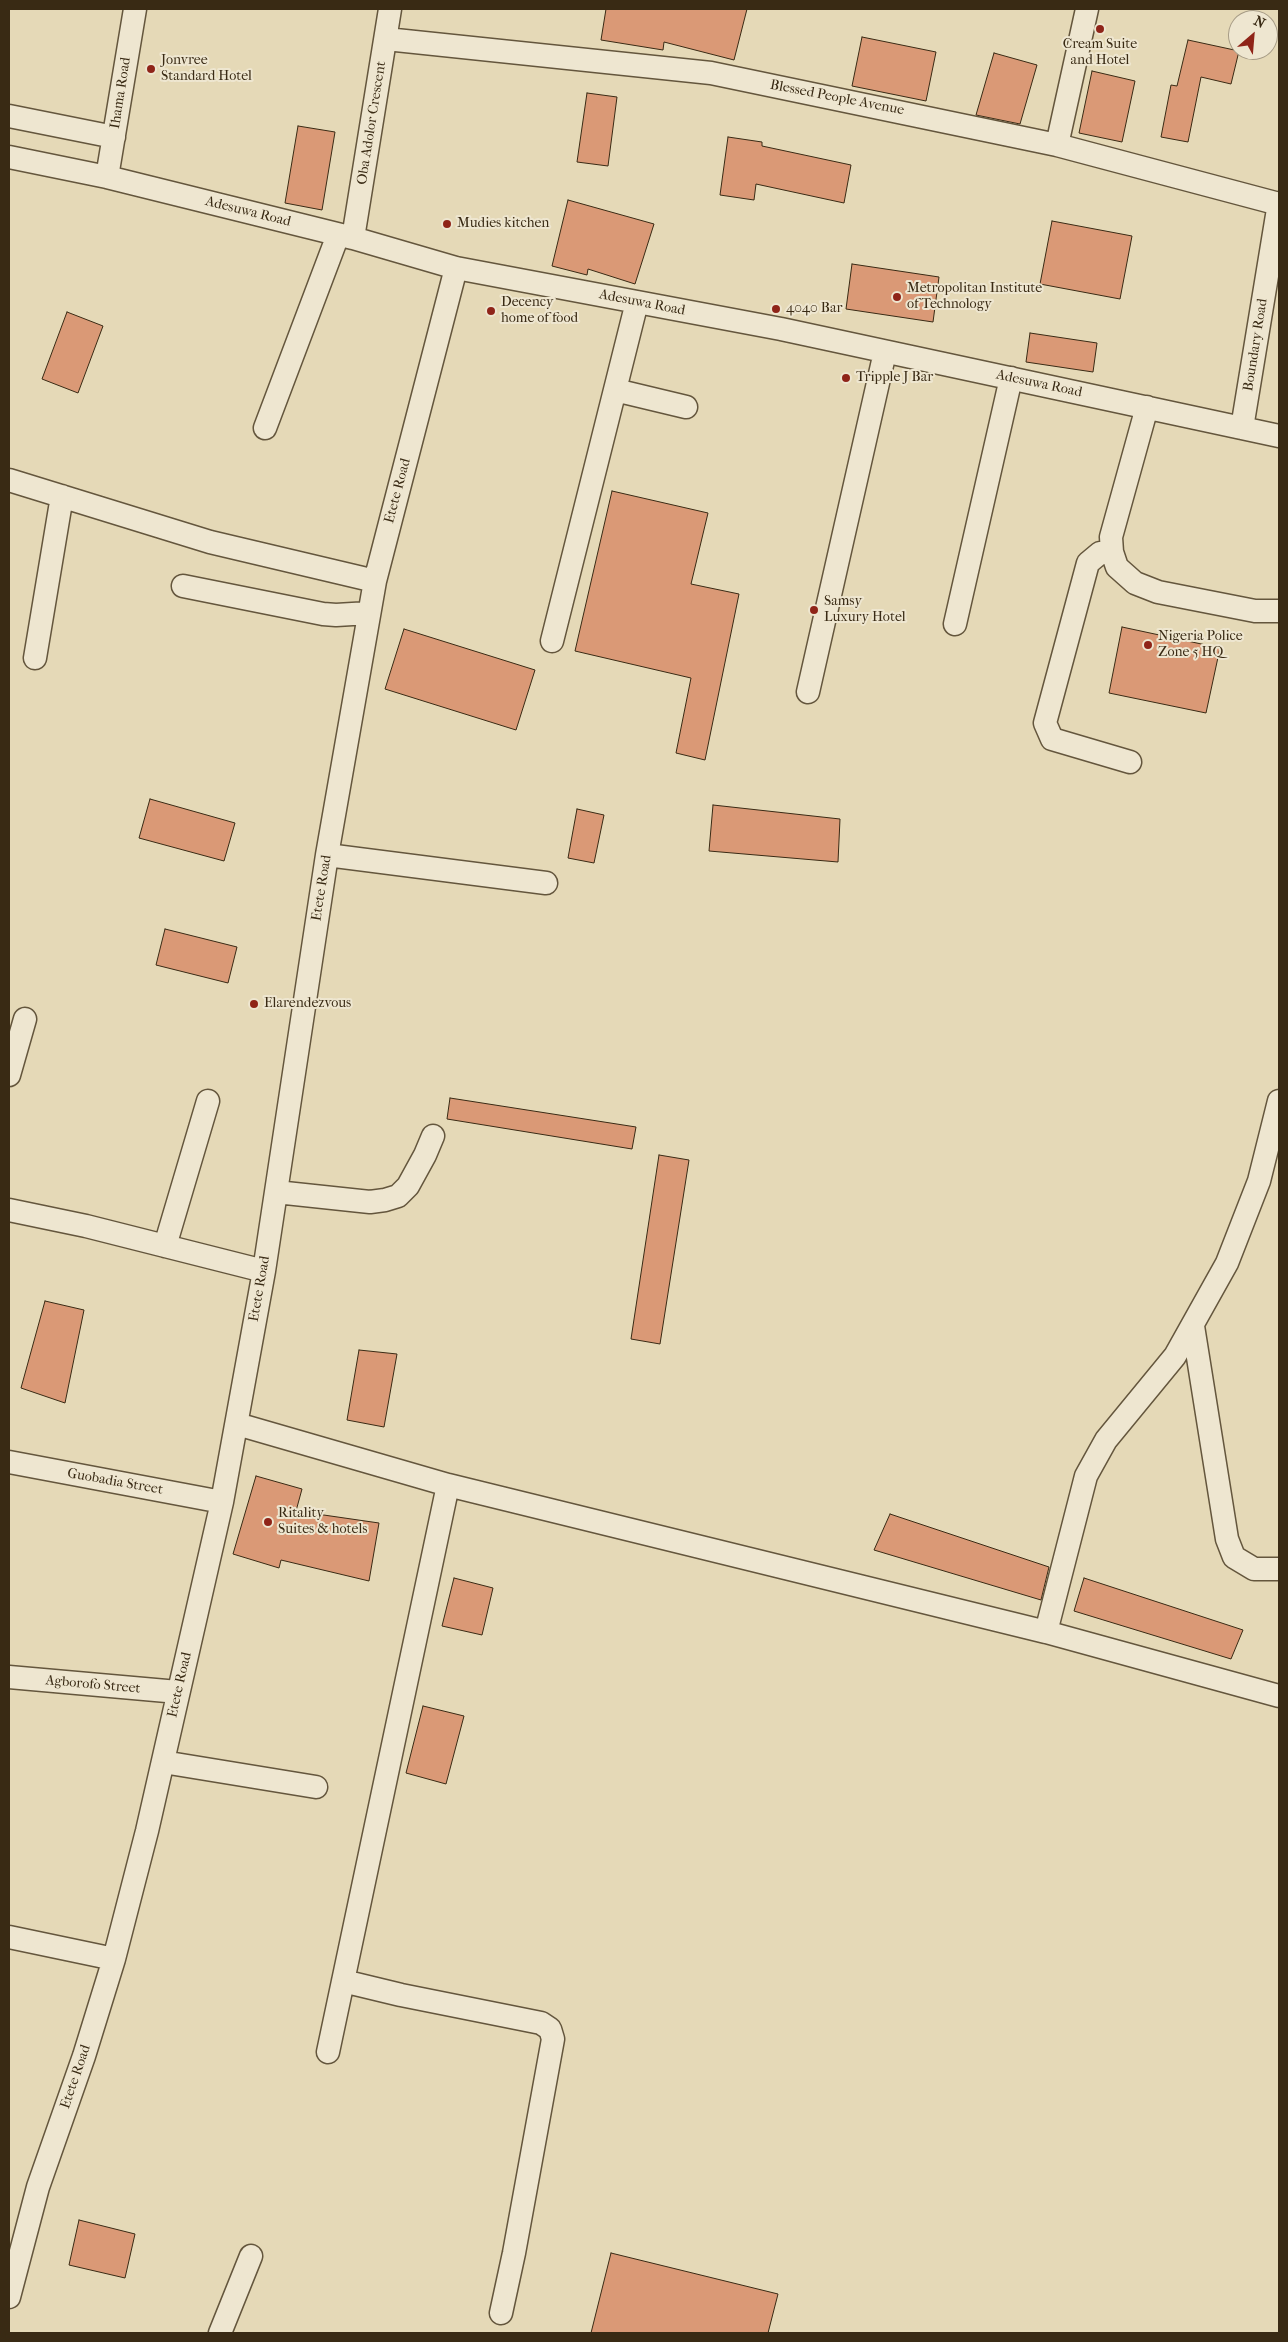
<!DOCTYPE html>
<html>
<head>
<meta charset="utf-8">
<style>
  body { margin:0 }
  #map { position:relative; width:1288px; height:2342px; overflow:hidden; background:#e5d9b7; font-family:"IM FELL French Canon",serif }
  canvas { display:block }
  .frame { position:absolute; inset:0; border:10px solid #392a14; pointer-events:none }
  .north { position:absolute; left:1228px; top:10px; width:50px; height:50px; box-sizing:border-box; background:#eee6d0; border:1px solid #a69b85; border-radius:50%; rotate:27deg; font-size:14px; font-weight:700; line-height:20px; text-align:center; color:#392a14 }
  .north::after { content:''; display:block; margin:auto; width:18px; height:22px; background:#8f2418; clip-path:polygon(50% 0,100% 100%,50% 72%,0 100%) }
</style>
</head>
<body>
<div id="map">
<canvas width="1288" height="2342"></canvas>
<div class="frame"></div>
<div class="north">N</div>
</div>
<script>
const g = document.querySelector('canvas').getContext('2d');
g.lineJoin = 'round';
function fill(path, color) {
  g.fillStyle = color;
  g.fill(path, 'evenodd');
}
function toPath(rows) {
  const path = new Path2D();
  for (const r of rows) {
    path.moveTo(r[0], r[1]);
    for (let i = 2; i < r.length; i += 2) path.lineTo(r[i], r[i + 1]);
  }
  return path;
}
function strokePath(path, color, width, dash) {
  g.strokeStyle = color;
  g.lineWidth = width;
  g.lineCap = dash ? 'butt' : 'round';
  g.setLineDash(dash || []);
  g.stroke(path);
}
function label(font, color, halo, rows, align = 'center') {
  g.font = font + ' "IM FELL French Canon",serif';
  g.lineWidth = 4;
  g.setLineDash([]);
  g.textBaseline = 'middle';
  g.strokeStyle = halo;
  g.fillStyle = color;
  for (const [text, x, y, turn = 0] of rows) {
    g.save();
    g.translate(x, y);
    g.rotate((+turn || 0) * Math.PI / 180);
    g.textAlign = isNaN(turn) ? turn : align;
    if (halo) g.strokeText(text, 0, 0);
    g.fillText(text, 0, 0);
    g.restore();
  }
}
const building = toPath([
  [606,9,747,9,734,60,664,42,663,50,601,40,606,9],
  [862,37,936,52,926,101,852,86,862,37],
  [1188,40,1239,51,1231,84,1201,77,1188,142,1161,137,1171,85,1177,86,1188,40],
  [994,53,1037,65,1020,124,976,115,994,53],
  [1092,71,1135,81,1122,142,1079,133,1092,71],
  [587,93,617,97,608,166,577,162,587,93],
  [298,126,335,132,322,210,285,203,298,126],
  [728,137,762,142,762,146,851,165,844,203,756,184,754,200,720,195,728,137],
  [568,200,654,224,635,284,588,269,587,275,552,266,568,200],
  [1052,221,1132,236,1120,299,1040,284,1052,221],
  [852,264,939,277,933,322,846,309,852,264],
  [67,312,103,326,78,393,42,379,67,312],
  [1030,333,1097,343,1093,372,1026,362,1030,333],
  [612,491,708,513,691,584,739,594,705,760,676,753,691,678,575,651,612,491],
  [1122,627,1220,648,1206,713,1109,693,1122,627],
  [404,629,535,670,516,730,385,689,404,629],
  [150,799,235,823,224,861,139,838,150,799],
  [713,805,840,819,838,862,709,851,713,805],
  [577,809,604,815,594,863,568,858,577,809],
  [165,929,237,947,228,983,156,965,165,929],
  [450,1098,636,1127,632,1149,447,1119,450,1098],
  [659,1155,689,1160,660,1344,631,1339,659,1155],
  [45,1301,84,1310,65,1403,21,1388,45,1301],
  [359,1350,397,1354,384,1427,347,1420,359,1350],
  [256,1476,302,1489,296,1511,379,1523,369,1581,281,1560,279,1568,233,1554,256,1476],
  [890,1514,1049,1567,1041,1600,874,1550,890,1514],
  [454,1578,493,1588,482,1635,442,1626,454,1578],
  [1084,1578,1243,1630,1231,1659,1074,1611,1084,1578],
  [423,1706,464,1716,446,1784,406,1773,423,1706],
  [79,2220,135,2234,125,2278,69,2265,79,2220],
  [611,2253,778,2294,768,2333,591,2333,611,2253]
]);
const minor = toPath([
  [386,39,711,73,1057,145,1279,204],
  [9,116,114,137],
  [1057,145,1087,9],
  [9,157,107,177,353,238,456,268,781,329,1279,436],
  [107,177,135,9],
  [353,238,390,9],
  [615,390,686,407],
  [1147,407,1111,537,1112,552,1117,567,1135,583,1158,592,1255,611,1279,611],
  [265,428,338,235],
  [1242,428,1279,203],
  [9,480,210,542,375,581],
  [1112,552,1100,553,1088,563,1045,723,1052,739,1130,762],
  [183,586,323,614,336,615,369,613],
  [955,624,1011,378],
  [552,641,637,302],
  [35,658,62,496],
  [808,692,885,352],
  [327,855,546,883],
  [9,1075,25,1019],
  [276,1192,370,1202,385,1200,398,1196,408,1186,425,1155,433,1136],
  [9,1210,86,1226,264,1271],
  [165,1246,208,1101],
  [1193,1326,1227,1539,1234,1557,1254,1569,1279,1569],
  [237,1424,448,1485,1046,1632,1279,1696],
  [9,1462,222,1502],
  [1046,1632,1086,1476,1106,1440,1175,1356,1227,1263,1259,1181,1279,1101],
  [9,1677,178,1692],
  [163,1762,316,1787],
  [9,1937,114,1959],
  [343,1981,401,1995,541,2023,550,2029,553,2039,514,2253,501,2313],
  [328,2052,448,1485],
  [9,2297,38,2187,84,2056,114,1959,147,1831,222,1502,264,1271,327,855,375,581,456,268],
  [220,2333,251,2256]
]);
const markers = [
  [1100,29,5,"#8f2418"],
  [151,69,5,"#8f2418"],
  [447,224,5,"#8f2418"],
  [897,297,5,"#8f2418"],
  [776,309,5,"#8f2418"],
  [491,311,5,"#8f2418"],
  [846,378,5,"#8f2418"],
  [814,610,5,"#8f2418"],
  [1148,645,5,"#8f2418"],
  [254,1004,5,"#8f2418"],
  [268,1522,5,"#8f2418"]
];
const poiNames = [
  ["Cream Suite",1100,45,"center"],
  ["and Hotel",1100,61,"center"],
  ["Jonvree",161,61],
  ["Standard Hotel",161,77],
  ["Mudies kitchen",457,224],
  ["Metropolitan Institute",907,289],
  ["of Technology",907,305],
  ["Decency",501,303],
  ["home of food",501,319],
  ["4040 Bar",786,309],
  ["Tripple J Bar",856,378],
  ["Samsy",824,602],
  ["Luxury Hotel",824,618],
  ["Nigeria Police",1158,637],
  ["Zone 5 HQ",1158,653],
  ["Elarendezvous",264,1004],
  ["Ritality",278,1514],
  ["Suites & hotels",278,1530]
];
const streetNames = [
  ["Ihama Road",121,93,-81],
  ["Blessed People Avenue",837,98,11],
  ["Oba Adolor Crescent",372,123,-81],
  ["Adesuwa Road",248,212,14],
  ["Adesuwa Road",642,303,11],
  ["Boundary Road",1256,345,-81],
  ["Adesuwa Road",1039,384,12],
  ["Etete Road",398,491,-75],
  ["Etete Road",322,888,-81],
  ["Etete Road",260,1289,-80],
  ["Guobadia Street",115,1482,10],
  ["Agborofo Street",93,1685,5],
  ["Etete Road",180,1685,-77],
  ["Etete Road",76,2077,-71]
];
fill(building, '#da9976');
strokePath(building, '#392a14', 1);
strokePath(minor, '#64563d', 25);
strokePath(minor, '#eee6d0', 22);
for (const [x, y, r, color] of markers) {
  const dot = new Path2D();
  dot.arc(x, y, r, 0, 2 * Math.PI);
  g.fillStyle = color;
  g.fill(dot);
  strokePath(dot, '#eee6d0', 2);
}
label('14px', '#392a14', '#eee6d0', poiNames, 'left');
label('14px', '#392a14', '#eee6d0', streetNames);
</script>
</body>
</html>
